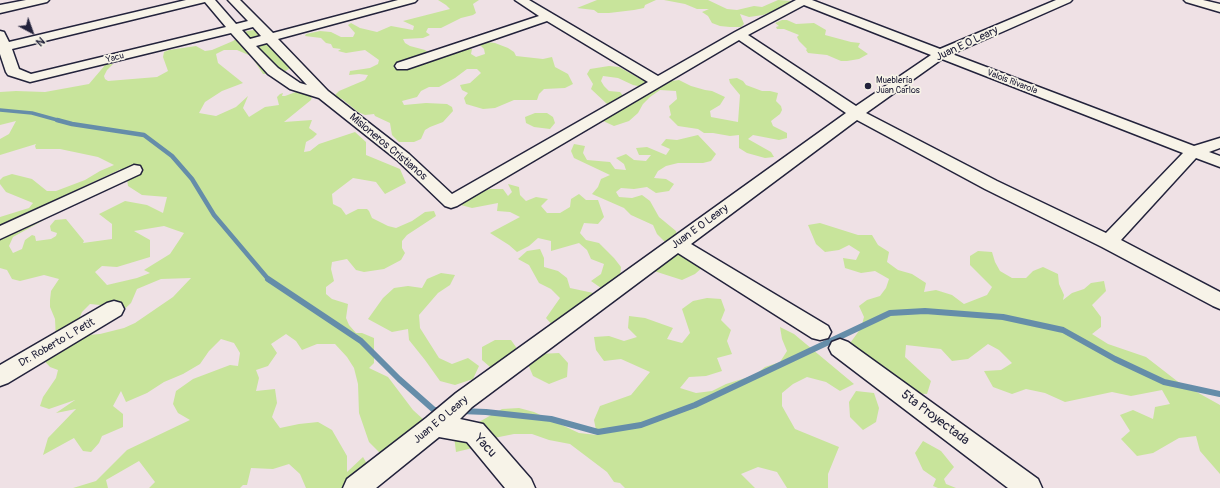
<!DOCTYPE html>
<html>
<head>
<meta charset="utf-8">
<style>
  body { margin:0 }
  #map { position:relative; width:1220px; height:488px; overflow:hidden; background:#efe1e5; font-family:Pangolin,sans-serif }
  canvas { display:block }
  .north { position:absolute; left:12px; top:12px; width:40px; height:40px; -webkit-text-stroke:3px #f7f3e8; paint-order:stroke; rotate:139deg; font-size:11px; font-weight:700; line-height:16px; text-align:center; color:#22223b }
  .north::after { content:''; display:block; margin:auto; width:14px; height:18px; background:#22223b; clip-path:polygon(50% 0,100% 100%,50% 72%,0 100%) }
</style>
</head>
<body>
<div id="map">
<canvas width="1220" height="488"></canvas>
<div class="north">N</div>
</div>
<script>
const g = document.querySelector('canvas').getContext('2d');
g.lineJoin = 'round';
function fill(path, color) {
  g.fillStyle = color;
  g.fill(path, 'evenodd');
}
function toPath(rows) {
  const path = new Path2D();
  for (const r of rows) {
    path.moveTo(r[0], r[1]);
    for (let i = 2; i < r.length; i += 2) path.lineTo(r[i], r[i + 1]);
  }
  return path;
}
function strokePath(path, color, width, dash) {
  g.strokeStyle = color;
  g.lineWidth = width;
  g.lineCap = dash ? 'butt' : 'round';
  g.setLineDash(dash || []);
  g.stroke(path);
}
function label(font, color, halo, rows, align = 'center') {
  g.font = font + ' Pangolin,sans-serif';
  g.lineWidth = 3.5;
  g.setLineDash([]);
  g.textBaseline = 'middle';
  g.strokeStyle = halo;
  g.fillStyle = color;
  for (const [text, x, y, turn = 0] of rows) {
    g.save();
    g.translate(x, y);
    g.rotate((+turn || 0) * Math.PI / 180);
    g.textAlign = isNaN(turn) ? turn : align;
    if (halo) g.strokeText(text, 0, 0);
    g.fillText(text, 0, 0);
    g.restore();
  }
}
const green = toPath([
  [438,0,479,0,473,4,476,13,473,15,461,18,441,28,428,28,426,32,430,35,423,38,403,39,405,43,410,46,425,50,429,53,472,49,471,54,476,57,485,54,484,49,480,45,486,42,495,43,508,48,514,52,516,56,543,59,552,57,555,67,568,74,573,84,565,88,544,89,539,94,537,100,514,100,495,108,483,109,466,104,464,98,468,93,462,90,460,85,470,83,481,73,477,69,467,69,455,78,439,87,429,87,421,91,417,97,402,101,404,105,426,103,447,104,452,107,453,111,443,122,430,127,425,130,421,139,414,142,399,142,392,135,390,123,375,116,374,114,365,115,358,112,342,99,334,96,339,91,365,80,368,75,359,74,349,75,350,71,370,68,378,64,379,60,365,50,346,53,338,51,341,49,333,48,331,44,326,43,321,38,305,36,306,34,320,31,331,32,341,37,353,37,355,33,348,25,351,23,360,28,377,32,391,26,413,30,414,26,403,21,450,9,446,5],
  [597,0,708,0,727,9,737,10,754,6,762,7,778,0,793,1,782,8,763,15,749,17,740,14,744,24,741,27,730,27,720,26,712,23,708,16,702,12,709,9,697,9,685,4,664,0,656,0,645,5,644,8,634,10,609,13,598,13,594,10,577,8],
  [782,20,787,20,796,24,814,23,826,30,825,35,851,42,860,43,858,47,868,54,859,59,847,61,841,61,827,55,808,53,806,50,807,49,799,41,797,37,799,35,784,29,777,29,776,27,779,26,775,23],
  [254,30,261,33,295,65,284,72,277,74,263,74,251,56,237,50,224,50,216,54,218,63,243,83,222,91,205,102,199,113,216,116,236,107,248,96,243,108,249,117,265,107,279,105,277,97,280,94,283,93,282,96,285,96,301,90,314,89,311,100,284,122,312,120,309,128,317,134,313,138,306,142,304,152,310,151,319,144,355,132,366,142,366,155,400,169,406,183,385,194,376,182,353,178,332,194,333,204,341,208,346,215,358,209,367,209,369,211,372,218,388,226,396,228,412,221,425,212,434,211,436,216,407,235,402,241,402,248,405,253,401,260,384,269,364,272,356,270,347,259,332,262,331,269,334,281,326,287,326,294,332,299,348,304,346,318,349,325,356,333,362,333,374,338,374,363,369,368,388,377,413,410,424,420,399,453,380,453,369,442,359,413,358,384,354,368,347,357,335,344,317,344,302,350,296,341,286,334,271,344,277,353,268,366,256,370,259,378,256,391,275,389,277,403,272,417,280,428,299,424,318,422,332,430,347,456,347,472,363,457,371,471,350,488,306,488,300,474,289,464,273,469,251,468,247,485,243,485,240,488,149,488,155,482,139,461,106,480,108,488,73,488,96,481,127,450,190,420,178,413,173,404,176,391,193,379,230,365,238,366,240,353,234,343,221,339,209,351,200,364,183,374,164,382,147,393,126,402,121,391,113,406,123,414,123,427,102,436,99,443,91,452,83,451,74,438,43,455,48,438,76,409,56,413,75,400,49,409,40,406,43,397,56,378,58,370,50,367,40,356,56,340,55,319,50,307,50,300,51,291,59,279,44,275,20,281,12,279,7,270,0,268,0,231,45,216,46,218,42,221,13,237,9,246,13,253,22,249,25,240,32,235,35,236,36,241,51,239,56,236,57,233,51,231,50,226,55,220,66,219,84,241,83,243,112,239,112,224,99,214,125,201,147,205,163,213,167,197,142,195,128,186,126,172,121,169,0,226,0,217,29,208,33,203,6,192,0,184,0,180,3,177,12,174,32,179,47,191,56,191,85,180,100,171,114,165,98,157,60,149,36,149,35,146,36,144,0,155,0,139,9,134,16,121,0,125,0,92,16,91,45,92,89,84,106,64,113,64,107,70,104,76,105,79,108,81,157,77,168,71,163,57,164,52,169,50,196,46,205,51,212,50,233,41,247,31],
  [164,226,184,233,170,254,144,270,150,273,137,278,107,285,95,272,102,266,117,267,150,257,150,240,134,231],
  [191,278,173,297,135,323,124,328,100,334,89,335,82,332,79,319,82,312,90,304,100,305,104,310,115,318,131,303,137,289,161,279],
  [609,66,619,67,646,82,643,87,633,85,618,78,603,76,601,81,604,86,609,91,620,92,624,97,607,104,591,89,593,84,587,74,590,69],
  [737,78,743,81,746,85,762,91,770,91,778,93,776,101,781,106,782,110,780,114,771,121,773,126,787,133,787,138,779,140,753,135,748,139,771,152,774,157,765,158,747,153,739,148,739,135,730,136,713,133,704,133,698,129,678,126,669,117,671,115,669,106,677,99,676,91,660,90,650,97,643,104,638,113,629,121,614,126,601,120,664,82,679,80,691,86,705,90,712,91,725,97,720,105,710,111,711,117,738,122,740,95,730,83,729,79],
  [535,113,547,113,553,117,555,123,550,129,534,127,526,123,525,117],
  [698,135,716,154,711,161,703,163,678,163,666,166,658,171,654,178,666,179,674,184,669,191,656,193,647,187,634,189,621,188,616,192,619,197,632,198,642,195,650,201,659,217,676,231,678,241,665,242,657,234,653,225,631,215,624,208,592,194,598,187,601,179,610,175,574,158,571,151,574,144,585,146,583,153,587,160,610,162,615,169,626,170,624,164,616,158,626,154,634,160,646,161,651,155,639,155,636,148,647,147,666,155,670,149,661,145,666,139,677,140],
  [508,184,519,187,520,195,526,201,536,197,548,199,541,206,547,213,560,213,570,207,571,199,579,194,586,200,598,200,604,217,598,224,584,223,580,233,586,240,599,243,614,258,621,267,620,278,616,290,601,288,591,281,601,274,604,264,591,259,587,250,579,243,551,251,551,241,538,238,529,246,517,252,509,245,490,233,520,217,510,212,497,211,498,203,472,208,461,205,467,197,490,189,503,189,508,196,512,192],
  [820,223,858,235,872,235,878,245,889,252,887,262,898,270,912,274,926,283,924,292,936,290,952,295,964,304,987,295,992,287,970,265,970,256,978,251,992,252,995,262,1000,271,1012,278,1026,278,1033,271,1043,267,1058,274,1059,284,1064,295,1063,300,1072,293,1084,289,1091,283,1104,281,1106,291,1092,305,1101,317,1101,327,1092,334,1108,344,1146,357,1177,381,1220,405,1220,474,1200,451,1196,436,1179,438,1153,453,1137,456,1121,439,1130,431,1120,415,1133,410,1153,419,1155,407,1170,404,1162,390,1131,396,1112,392,1065,402,1045,393,1026,389,1012,394,993,387,984,371,1001,370,1012,363,999,350,988,344,968,359,952,361,941,349,906,345,905,357,931,381,927,394,909,393,848,346,861,328,864,317,859,306,867,300,880,296,886,288,889,279,875,271,861,273,845,268,843,258,856,260,860,252,849,245,839,250,825,252,816,244,808,225],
  [540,249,544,258,544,267,558,271,567,278,570,288,598,294,554,327,546,318,560,298,551,289,539,283,529,265,518,259,527,251],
  [681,253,704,266,695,274,682,280,654,271,669,258],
  [441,273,455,275,450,285,438,293,419,315,420,328,439,358,452,364,468,358,479,366,473,379,455,385,440,381,425,360,409,340,408,329,392,332,368,319,383,298,394,288,408,286,422,288,427,279],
  [707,298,721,299,725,310,721,320,731,330,727,341,732,354,717,358,722,371,706,376,689,377,680,388,696,393,712,391,726,384,755,375,765,367,780,362,787,351,782,339,780,327,794,334,854,384,840,391,826,382,807,377,793,384,782,393,782,406,795,429,839,447,828,474,828,488,787,488,777,472,758,467,741,474,755,488,625,488,620,483,614,482,607,472,570,444,549,440,532,434,514,434,494,438,477,447,456,452,454,436,502,409,519,408,534,412,579,433,597,435,594,420,600,406,631,395,650,372,621,359,604,361,596,350,594,337,609,336,624,341,637,337,628,328,629,316,645,318,673,328,667,339,682,343,690,333,682,309,693,301],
  [495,340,511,340,518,350,506,359,490,367,482,360,482,347],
  [559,353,568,363,567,377,549,384,533,376,528,364,539,354],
  [856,391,874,393,879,408,876,422,863,430,850,417,849,402],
  [923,441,941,451,954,467,944,479,946,484,956,488,938,488,933,486,936,479,923,470,915,453]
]);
const streamFar2 = toPath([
  [0,110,32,113,61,121]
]);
const streamFar1 = toPath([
  [57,120,72,124,144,135,172,156,192,179,214,215,269,280]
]);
const stream = toPath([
  [268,279,361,341,399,379,434,410,441,410],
  [461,411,486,412,551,419,598,432,641,425,695,405,890,313,925,311,1003,317,1063,330,1115,359,1164,382,1220,394]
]);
const minor = toPath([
  [26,0,49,0,47,2,0,13,0,5,26,0],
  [186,0,215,0,236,24,248,21,228,0,240,0,273,33,398,0,417,0,415,2,278,39,328,91,409,154,452,194,648,82,547,21,407,69,397,69,395,66,397,63,539,16,515,0,529,0,658,76,735,32,796,0,812,0,940,49,1056,0,1072,0,1070,2,952,54,1194,146,1220,138,1220,148,1209,152,1220,156,1220,167,1196,158,1121,240,1220,292,1220,309,1213,306,1102,247,985,189,857,120,691,244,828,326,831,332,828,338,820,340,812,338,678,253,472,407,460,419,483,424,531,479,535,488,505,488,467,442,439,437,376,488,343,488,347,479,426,418,456,393,846,113,739,40,457,206,451,208,445,206,397,160,319,98,290,89,268,74,231,33,30,82,8,75,6,72,0,54,0,31,4,32,9,42,186,0],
  [205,2,226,27,31,74,19,69,12,49,205,2],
  [804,5,931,55,856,106,748,35,804,5],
  [253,27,261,36,250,39,242,30,253,27],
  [267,43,307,85,300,83,278,68,256,46,267,43],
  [942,59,1183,153,1106,233,997,181,866,113,942,59],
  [1184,0,1203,0,1220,4,1220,12,1186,2,1184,0],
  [134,165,140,166,142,170,140,174,0,239,0,226,134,165],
  [114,301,121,303,124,309,121,315,8,383,0,386,0,365,107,303,114,301],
  [840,339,848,342,1038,479,1042,488,1008,488,832,354,829,348,832,342,840,339]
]);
const markers = [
  [868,86,4,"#22223b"]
];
const farStreetnames = [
  ["Yacu",115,58,-14],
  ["Valois Rivarola",1012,82,21]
];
const farPoinames = [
  ["Mueblería",876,81],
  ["Juan Carlos",876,91]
];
const streetNames = [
  ["Juan E O Leary",967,44,-25],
  ["Misioneros Cristianos",388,147,40],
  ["Juan E O Leary",700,227,-36],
  ["Dr. Roberto L Petit",57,343,-30],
  ["Juan E O Leary",441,420,-40]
];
const nearStreetnames = [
  ["5ta Proyectada",935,418,37],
  ["Yacu",485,446,47]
];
fill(green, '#c8e49b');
strokePath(streamFar2, '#658da9', 3.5);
strokePath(streamFar1, '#658da9', 4.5);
strokePath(stream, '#658da9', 6);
strokePath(minor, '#22223b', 3);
fill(minor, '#f7f3e8');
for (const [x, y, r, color] of markers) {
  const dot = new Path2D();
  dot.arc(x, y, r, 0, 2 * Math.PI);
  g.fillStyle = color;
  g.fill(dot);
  strokePath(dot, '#f7f3e8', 1.5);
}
label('9px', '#22223b', '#f7f3e8', farStreetnames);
label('9px', '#22223b', '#f7f3e8', farPoinames, 'left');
label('11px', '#22223b', '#f7f3e8', streetNames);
label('13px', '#22223b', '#f7f3e8', nearStreetnames);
</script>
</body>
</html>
